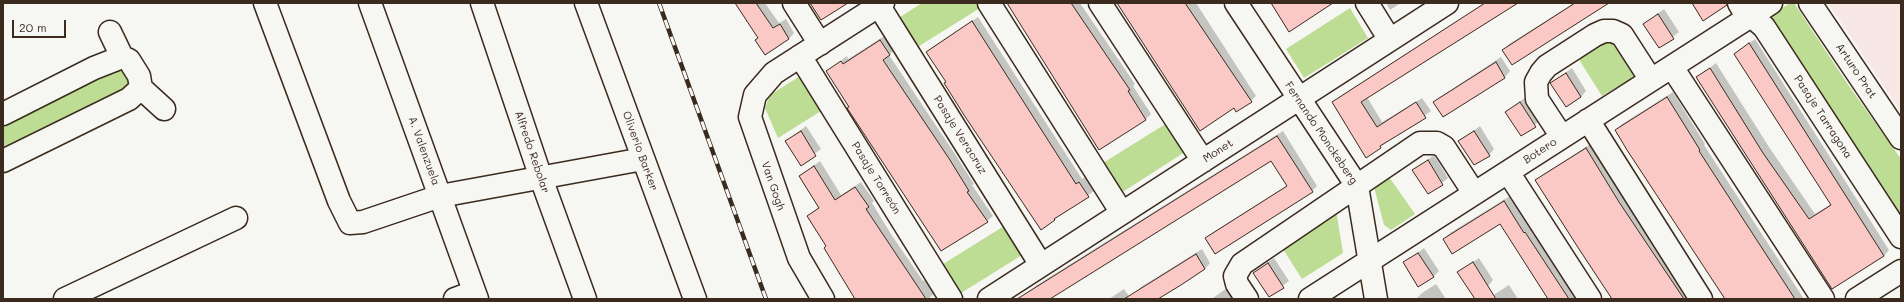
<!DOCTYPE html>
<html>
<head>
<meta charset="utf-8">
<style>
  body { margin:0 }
  #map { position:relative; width:1904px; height:302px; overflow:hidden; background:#f6f6f2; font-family:Mali,sans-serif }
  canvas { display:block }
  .frame { position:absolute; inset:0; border:4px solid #3b2a1e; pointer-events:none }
  .scale { position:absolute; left:12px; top:20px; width:54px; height:18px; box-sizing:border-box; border:2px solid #3b2a1e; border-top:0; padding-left:5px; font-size:12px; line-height:14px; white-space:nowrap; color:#3b2a1e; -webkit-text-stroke:3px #f6f6f2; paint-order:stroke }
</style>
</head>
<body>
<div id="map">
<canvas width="1904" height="302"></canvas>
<div class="frame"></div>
<div class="scale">20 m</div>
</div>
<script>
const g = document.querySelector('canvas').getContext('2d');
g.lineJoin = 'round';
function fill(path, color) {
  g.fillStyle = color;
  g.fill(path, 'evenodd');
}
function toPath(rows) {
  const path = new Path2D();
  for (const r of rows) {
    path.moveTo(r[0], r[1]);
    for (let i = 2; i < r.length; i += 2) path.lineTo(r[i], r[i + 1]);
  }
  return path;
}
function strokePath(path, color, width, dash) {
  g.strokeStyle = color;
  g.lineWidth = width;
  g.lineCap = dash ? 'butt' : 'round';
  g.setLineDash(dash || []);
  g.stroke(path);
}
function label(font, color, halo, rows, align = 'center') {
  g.font = font + ' Mali,sans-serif';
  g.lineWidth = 4;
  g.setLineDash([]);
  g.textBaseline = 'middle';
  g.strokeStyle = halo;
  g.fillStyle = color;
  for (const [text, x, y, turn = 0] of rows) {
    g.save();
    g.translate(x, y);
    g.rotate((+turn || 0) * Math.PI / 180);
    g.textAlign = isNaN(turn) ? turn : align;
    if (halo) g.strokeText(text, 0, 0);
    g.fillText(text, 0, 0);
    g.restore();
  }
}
const built = toPath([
  [1828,3,1901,3,1901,112]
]);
const green = toPath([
  [922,3,977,3,980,8,916,48,897,19],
  [1790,3,1794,3,1849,86,1901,159,1901,221,1767,18],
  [1350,8,1368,38,1304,78,1286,49],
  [1607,40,1616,41,1637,75,1602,96,1578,58],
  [124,66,134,83,129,89,3,152,3,122],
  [800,76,821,111,778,138,765,108,770,95],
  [1167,123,1185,152,1121,193,1103,163],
  [1389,177,1415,214,1391,230,1384,225,1374,187],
  [1336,210,1343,253,1302,279,1281,246],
  [1004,226,1022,255,958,295,940,266]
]);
const shadow = toPath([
  [736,3,765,3,779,23,786,19,794,33,789,39,765,54,759,37],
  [1007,3,1080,3,1135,84,1133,86,1151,114,1146,119,1100,148],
  [1118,3,1196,3,1256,96,1251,101,1234,107],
  [1386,3,1401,3,1390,10],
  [1485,3,1516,3,1367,97,1382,122,1422,98,1431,111,1380,147,1334,102,1339,97],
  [1574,3,1607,3,1504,50,1509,44],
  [1664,9,1679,32,1659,47,1644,24],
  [978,17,1082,179,1085,177,1094,191,1041,229,945,83,947,81,927,52,933,47],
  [886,35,895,49,889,55,955,154,974,184,972,185,993,216,987,221,850,107,827,71,847,56,848,59],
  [1755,39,1889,250,1884,256,1832,288,1697,78,1716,63,1769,147,1815,214,1831,204,1735,54],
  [1501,57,1510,71,1505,77,1443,116,1435,102,1440,97],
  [1572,68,1586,91,1581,97,1552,83],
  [1673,92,1705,144,1704,145,1804,299,1727,299,1616,130,1622,124],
  [1526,97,1541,120,1521,135,1506,112],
  [806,126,821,149,801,164,786,141],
  [1480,126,1494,149,1489,155,1460,141],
  [1283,131,1317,186,1312,191,1207,239,1212,233,1288,185,1271,159,1048,299,1019,299,1037,285],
  [1592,143,1690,299,1613,299,1536,180,1542,175],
  [1434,155,1448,178,1429,193,1414,170],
  [820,161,841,195,861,182,874,201,872,203,891,234,923,281,925,280,934,294,928,299,857,299,827,246,808,216,820,206,800,176],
  [1510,196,1577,299,1549,299,1500,223,1444,239,1450,233],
  [1424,248,1439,271,1433,277,1404,263],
  [1202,249,1210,263,1205,269,1156,299,1140,299,1136,293,1141,287],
  [1274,258,1289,281,1269,296,1254,273],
  [1479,258,1493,280,1488,286,1459,272],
  [1436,284,1446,299,1416,299,1422,293],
  [1509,285,1518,299,1490,299,1495,294],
  [1227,288,1234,299,1212,299,1213,298],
  [1124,289,1131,299,1109,299]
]);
const building = toPath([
  [735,3,756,3,773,28,780,24,789,39,765,55,755,40,758,38,735,3],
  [810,3,848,3,821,20,810,3],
  [1007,3,1071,3,1130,90,1128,91,1146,120,1099,150,1007,3],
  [1117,3,1185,3,1252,102,1236,112,1234,108,1200,131,1117,3],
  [1271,3,1333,3,1289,32,1271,3],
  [1485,3,1518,3,1361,102,1377,127,1416,102,1426,118,1380,146,1381,148,1366,158,1332,102,1485,3],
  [1575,3,1609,3,1512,65,1502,50,1575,3],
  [1692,3,1727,3,1727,5,1703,21,1692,3],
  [1658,14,1674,39,1659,48,1643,24,1658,14],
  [972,21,1076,184,1079,182,1089,197,1054,219,1055,220,1041,230,964,115,944,83,946,82,926,52,972,21],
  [880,40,890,55,883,60,950,160,969,191,967,192,988,222,941,251,847,108,849,107,826,71,841,61,843,64,880,40],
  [1749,43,1884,256,1832,289,1696,77,1710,68,1763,153,1809,219,1831,205,1734,54,1749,43],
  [1496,62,1505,78,1443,117,1433,102,1496,62],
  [1566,73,1581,97,1566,107,1550,83,1566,73],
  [1667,97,1700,150,1699,151,1795,299,1725,299,1627,150,1615,130,1667,97],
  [1520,102,1536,127,1521,136,1505,112,1520,102],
  [801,131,816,156,801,166,785,141,801,131],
  [1474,131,1490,156,1474,165,1458,141,1474,131],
  [1277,136,1313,192,1215,254,1205,238,1287,186,1271,161,1050,299,1017,299,1277,136],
  [1586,148,1619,202,1684,299,1612,299,1577,246,1535,180,1586,148],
  [1428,160,1443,185,1428,194,1412,170,1428,160],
  [814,166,835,200,855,187,869,207,866,209,926,299,855,299,824,248,826,246,807,216,819,208,799,176,814,166],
  [1504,201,1524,233,1525,232,1569,299,1548,299,1500,224,1452,254,1443,239,1504,201],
  [1418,253,1434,277,1418,287,1403,262,1418,253],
  [1196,254,1205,269,1181,285,1158,299,1124,299,1196,254],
  [1473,262,1496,299,1475,299,1457,272,1473,262],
  [1268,263,1284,288,1269,297,1253,273,1268,263]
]);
const minor = toPath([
  [265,3,339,201,350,223,363,222,440,196,643,159],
  [370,3,477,299],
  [586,3,695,299],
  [794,3,820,44],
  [989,3,1122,213],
  [1100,3,1203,161],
  [1236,3,1357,186,1376,299],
  [1367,3,1390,40],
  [1739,3,1742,8,1764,27,1901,237],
  [879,6,1041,265],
  [110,32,122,57,129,60,139,76,141,88,164,109],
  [800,56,951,299],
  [1672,67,1823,299],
  [3,114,94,68,122,57],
  [1588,120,1701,299],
  [1562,137,1537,99,1536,82,1541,73,1547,66,1595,35,1604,31,1613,31,1622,35,1651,80],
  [3,161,129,99,141,88],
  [1508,172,1590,299],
  [65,299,236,218],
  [455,299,474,292],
  [823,299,799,258,750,117,755,95,774,73,883,3],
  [989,299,1447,3],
  [1247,299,1237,284,1235,276,1242,264,1420,143,1437,143,1444,147,1474,193],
  [1310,299,1771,3],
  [1857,299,1901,271]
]);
const tertiary = toPath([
  [482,3,541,178,585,299],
  [1810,3,1901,138]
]);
const rail = toPath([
  [659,3,766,299]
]);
const streetNames = [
  ["Arturo Prat",1856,71,56],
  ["Pasaje Tarragona",1823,117,57],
  ["Fernando Monckeberg",1321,133,56],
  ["Pasaje Veracruz",960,135,58],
  ["A. Valenzuela",424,151,70],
  ["Oliverio Barker",640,151,70],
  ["Monet",1218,151,-33],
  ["Botero",1540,151,-33],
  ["Alfredo Rebolar",532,152,71],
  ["Pasaje Torreón",876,178,58],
  ["Van Gogh",773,186,71]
];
fill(built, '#f7e8e5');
fill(green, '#bddc94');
fill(shadow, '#0003');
fill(building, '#fac9c6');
strokePath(building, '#3b2a1e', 1);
strokePath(minor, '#3b2a1e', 25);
strokePath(tertiary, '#3b2a1e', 25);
strokePath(minor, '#f6f6f2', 22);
strokePath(tertiary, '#f6f6f2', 22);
strokePath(rail, '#3b2a1e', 4.5);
strokePath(rail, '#f6f6f2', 3, [9]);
label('11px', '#3b2a1e', '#f6f6f2', streetNames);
</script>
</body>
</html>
